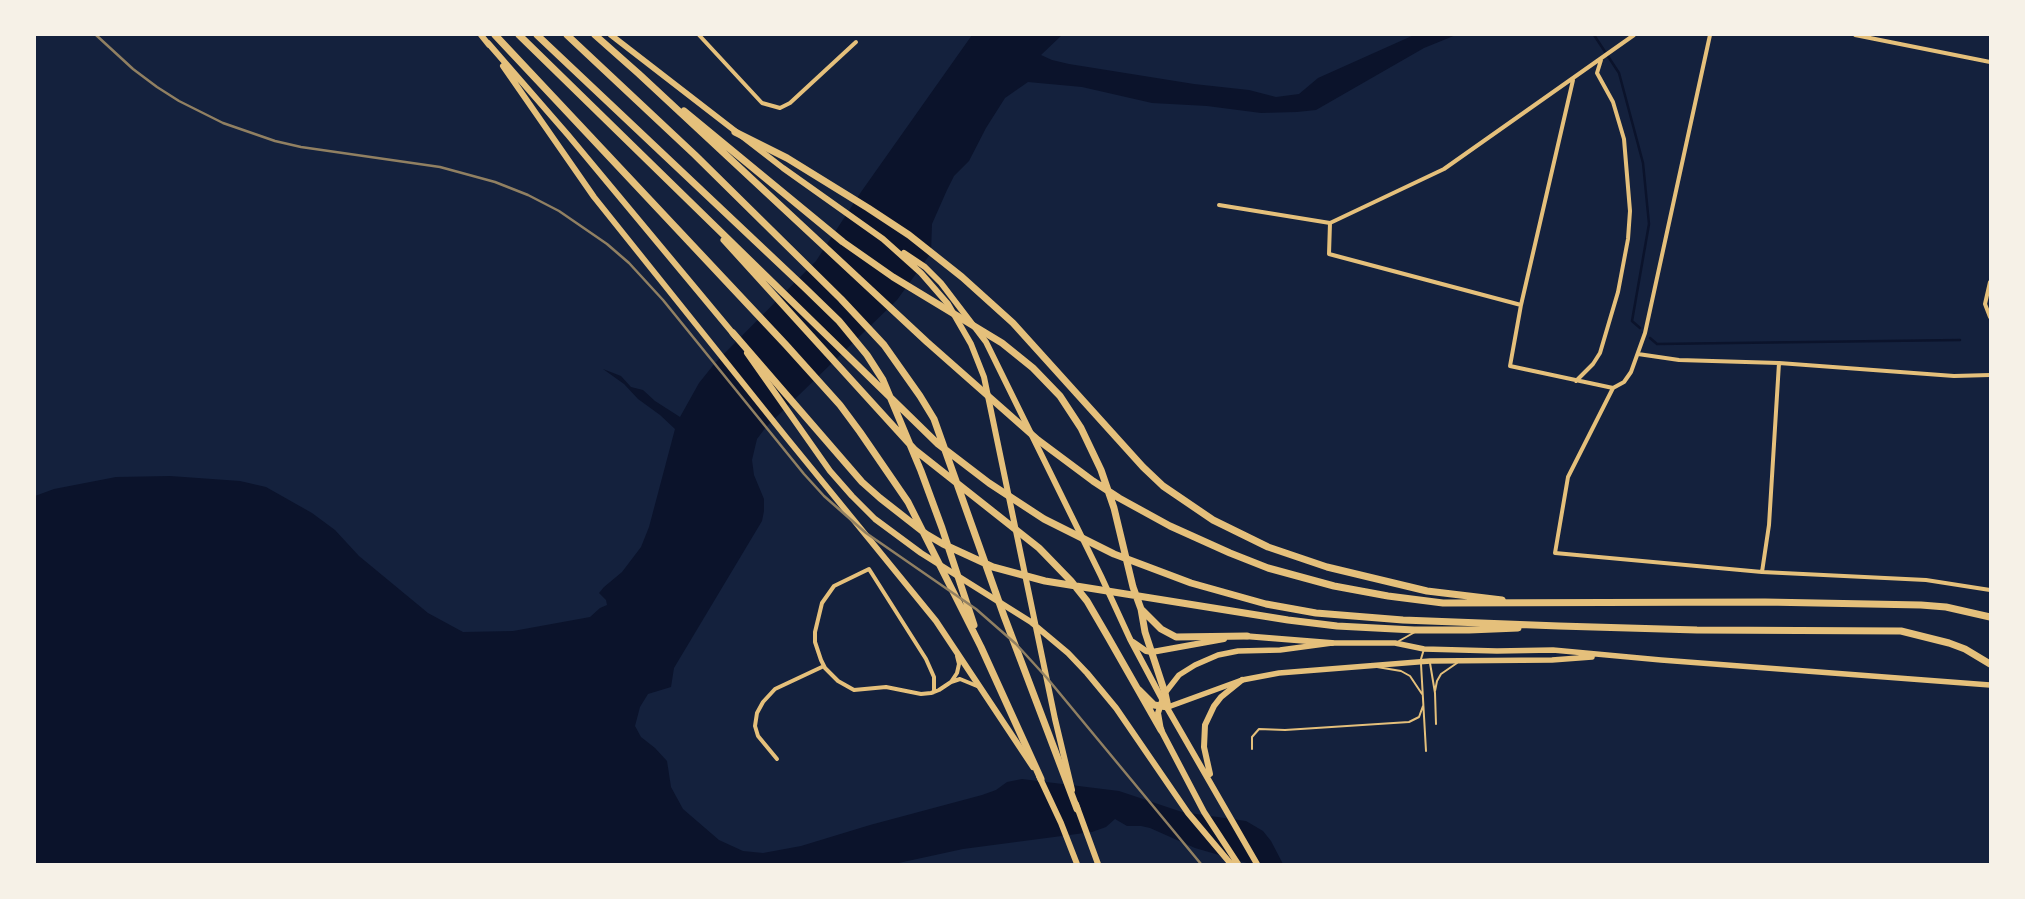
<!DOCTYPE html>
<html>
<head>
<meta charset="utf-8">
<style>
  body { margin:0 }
  #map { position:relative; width:2025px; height:899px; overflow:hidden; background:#14213d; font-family:Barlow,sans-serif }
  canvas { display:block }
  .frame { position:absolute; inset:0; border:36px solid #f6f1e7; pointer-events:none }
</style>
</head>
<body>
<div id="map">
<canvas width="2025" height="899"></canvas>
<div class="frame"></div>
</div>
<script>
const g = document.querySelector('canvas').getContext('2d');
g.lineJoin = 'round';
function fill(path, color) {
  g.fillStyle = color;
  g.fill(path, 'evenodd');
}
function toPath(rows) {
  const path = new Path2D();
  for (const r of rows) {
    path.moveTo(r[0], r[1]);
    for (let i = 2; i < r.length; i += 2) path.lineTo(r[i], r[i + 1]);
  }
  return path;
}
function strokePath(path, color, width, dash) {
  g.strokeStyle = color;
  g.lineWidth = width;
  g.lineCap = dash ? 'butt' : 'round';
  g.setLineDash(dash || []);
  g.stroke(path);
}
const water = toPath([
  [972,35,1062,35,1041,55,1052,60,1069,64,1194,84,1249,90,1276,97,1299,94,1318,78,1414,35,1456,35,1424,48,1316,110,1297,112,1261,113,1207,106,1152,103,1082,87,1028,82,1005,98,986,128,969,161,954,176,947,190,932,224,931,253,897,300,766,427,757,439,752,460,754,475,764,499,764,511,762,521,674,668,671,687,648,694,640,707,635,726,641,737,655,748,667,761,671,787,683,809,719,840,743,851,763,853,801,846,870,825,982,795,996,790,1007,782,1022,779,1119,791,1182,812,1246,821,1263,831,1271,841,1283,864,1250,864,1195,848,1150,828,1141,826,1127,826,1115,819,1106,827,1092,832,963,849,894,864,35,864,35,496,54,489,116,477,170,476,240,481,266,487,312,513,335,530,359,556,428,613,463,632,513,631,590,617,600,608,607,605,606,600,599,593,604,587,622,572,641,547,649,527,675,429,660,415,638,399,624,384,603,369,621,376,631,387,643,390,655,401,680,417,699,383,715,363,816,261,861,192]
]);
const stream = toPath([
  [1594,35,1619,73,1643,163,1649,224,1632,321,1640,328],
  [1650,338,1657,344,1960,340]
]);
const service = toPath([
  [1399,641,1415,632],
  [1421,659,1424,649],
  [1430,663,1435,693,1436,724],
  [1421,664,1426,751],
  [1377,667,1401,671,1410,676,1422,694],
  [1435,691,1437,681,1441,674,1457,663],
  [1252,749,1252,737,1259,729,1285,730,1409,722,1419,717,1423,706]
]);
const minor = toPath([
  [699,35,762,103,780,108,790,103,856,42],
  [1710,35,1645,333,1631,372,1624,382,1613,388,1568,477,1555,553,1762,572],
  [1855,35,1990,62],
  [1573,80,1521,305,1510,366,1613,388],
  [1219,205,1330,223,1444,169,1634,35],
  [1330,223,1329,254,1521,305],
  [1990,282,1985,304,1990,317],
  [1638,354,1679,360,1779,363],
  [1990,375,1954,376,1779,363,1769,525,1762,572,1926,580,1990,590],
  [1576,381,1593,364,1600,353,1618,292,1628,239,1630,211,1624,139,1613,102,1597,73,1601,60],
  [951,682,957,673,959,664,957,656],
  [934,692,934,677,926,659,869,569,834,586,822,603,815,632,815,642,821,660,825,668,838,681,854,690,886,687,921,694,931,693,934,692,939,690,951,682,960,679,977,686],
  [777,759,758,736,755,726,757,713,763,702,775,689,824,666]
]);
const secondary = toPath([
  [1165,693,1179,675,1195,665,1218,655,1238,651,1280,650,1332,643,1395,643,1424,649,1497,651,1553,650,1661,660,1990,685],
  [1168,707,1242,680,1279,673,1430,661,1552,660,1592,657]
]);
const primary = toPath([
  [481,35,489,45],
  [611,35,783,168,883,239,921,273,948,304,971,344,984,377,1055,719,1072,790],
  [488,43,568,135,736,337],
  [503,66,594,197,786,437,936,621,1033,767],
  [904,253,925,267,941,283,986,342,1101,576,1130,639,1162,699,1257,864],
  [747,353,830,471,852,496,875,519,921,553,1031,622,1068,653,1087,673,1116,708,1188,813,1231,864],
  [1244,636,1332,643],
  [1133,642,1146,651,1152,652,1224,639],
  [1162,701,1158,713,1161,730,1204,812,1238,864],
  [1210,774,1204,747,1205,725,1214,706,1221,697,1242,680],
  [1039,776,1061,823,1077,864],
  [1076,804,1098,864]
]);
const motorway = toPath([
  [495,35,786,345,840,405,860,432,908,502,981,647,1041,779],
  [519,35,938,444,989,483,1044,519,1114,554,1191,583,1266,604,1316,613,1403,620,1559,626,1697,630,1901,631,1949,643,1965,649,1990,664],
  [537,35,805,288,839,321,867,355,883,380,921,471,942,528,974,625],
  [567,35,695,155,841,299,884,345,920,396,934,419,1004,616,1077,809],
  [595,35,639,74,927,342,1038,440,1093,481,1119,498,1170,526,1230,553,1268,568,1334,586,1388,596,1443,603,1765,602,1921,605,1946,607,1990,617],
  [684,111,843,242,893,277,1002,343,1033,368,1060,396,1081,428,1101,470,1114,508,1133,587,1141,609,1145,632,1165,693,1168,707,1154,705,1139,690],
  [735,132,787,158,868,208,909,235,962,277,1013,323,1143,467,1163,486,1213,520,1268,547,1327,567,1427,591,1502,600],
  [724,240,915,450,1039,548,1071,581,1087,601,1108,637,1161,730],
  [733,333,862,482,880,498,926,534,943,544,993,567,1045,581,1288,620,1337,626,1414,630,1469,630,1518,628],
  [1142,610,1161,629,1176,637,1247,636]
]);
const rail = toPath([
  [96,35,133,69,157,87,179,101,223,123,275,141,301,147,440,167,495,182,528,195,559,211,607,244,629,263,663,300,804,474,824,496,866,533,976,609,1016,644,1047,678,1201,864]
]);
fill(water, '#0b132b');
strokePath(stream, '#0b132b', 2.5);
strokePath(service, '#e5c07b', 2);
strokePath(minor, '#e5c07b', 4);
strokePath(secondary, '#e5c07b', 5.5);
strokePath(primary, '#e5c07b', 6);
strokePath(motorway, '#e5c07b', 7);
strokePath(rail, '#918062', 2.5);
</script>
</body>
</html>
